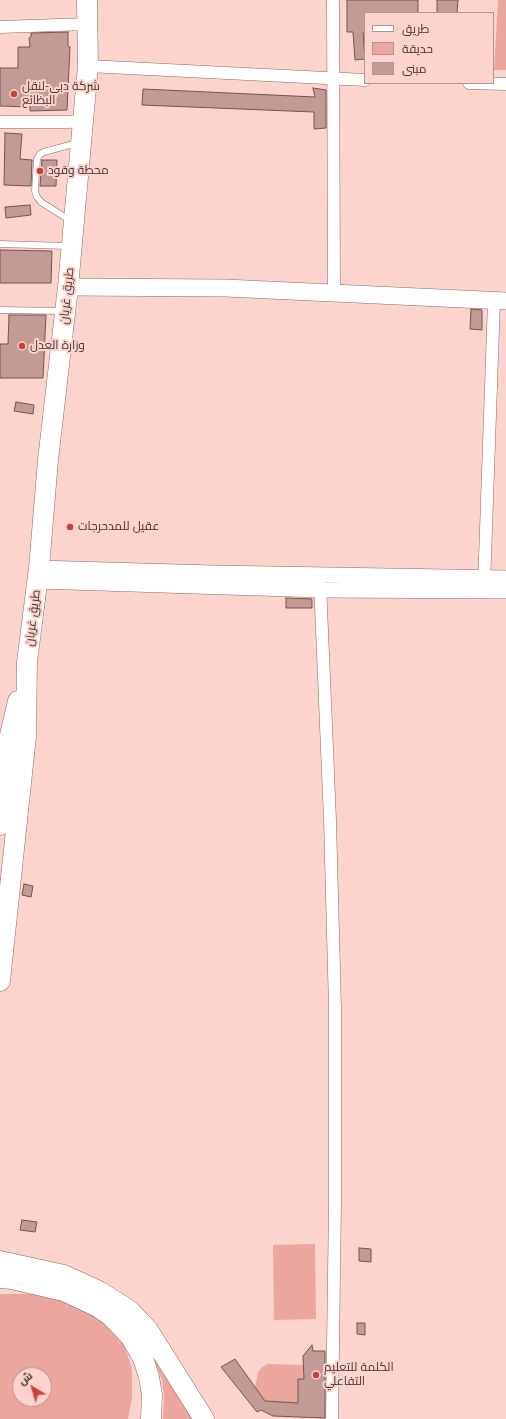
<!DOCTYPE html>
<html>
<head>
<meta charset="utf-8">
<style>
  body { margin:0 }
  #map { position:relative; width:506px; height:1419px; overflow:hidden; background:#fdd3ce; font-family:"PT Sans",Cairo,sans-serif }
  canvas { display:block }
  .legend { position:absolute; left:364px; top:12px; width:130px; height:72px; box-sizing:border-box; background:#fdd3ce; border:1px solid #b3938f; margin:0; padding:5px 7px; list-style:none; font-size:12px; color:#433331 }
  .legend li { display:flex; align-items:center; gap:8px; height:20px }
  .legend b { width:20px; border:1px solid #b3938f }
  .north { position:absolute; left:12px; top:1367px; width:40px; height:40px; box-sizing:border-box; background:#fdd3ce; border:1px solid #b3938f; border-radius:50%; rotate:322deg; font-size:11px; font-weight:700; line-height:16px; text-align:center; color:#433331 }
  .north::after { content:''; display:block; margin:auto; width:14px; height:18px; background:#ce3f3b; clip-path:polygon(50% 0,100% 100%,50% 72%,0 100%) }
</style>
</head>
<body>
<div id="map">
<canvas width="506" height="1419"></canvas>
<ul class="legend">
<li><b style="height:5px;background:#fff"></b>طريق</li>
<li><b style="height:11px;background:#eba69e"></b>حديقة</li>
<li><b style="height:11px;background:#c29a96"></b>مبنى</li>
</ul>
<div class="north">ش</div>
</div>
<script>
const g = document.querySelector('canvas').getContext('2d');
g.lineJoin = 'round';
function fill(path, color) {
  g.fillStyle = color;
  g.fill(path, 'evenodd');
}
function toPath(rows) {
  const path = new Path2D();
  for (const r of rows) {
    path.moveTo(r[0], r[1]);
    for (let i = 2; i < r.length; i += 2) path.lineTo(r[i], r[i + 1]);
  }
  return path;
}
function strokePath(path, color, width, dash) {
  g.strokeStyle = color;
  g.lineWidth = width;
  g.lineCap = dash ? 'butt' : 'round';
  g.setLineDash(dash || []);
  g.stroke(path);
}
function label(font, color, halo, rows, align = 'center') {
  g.font = font + ' "PT Sans",Cairo,sans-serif';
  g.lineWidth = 4;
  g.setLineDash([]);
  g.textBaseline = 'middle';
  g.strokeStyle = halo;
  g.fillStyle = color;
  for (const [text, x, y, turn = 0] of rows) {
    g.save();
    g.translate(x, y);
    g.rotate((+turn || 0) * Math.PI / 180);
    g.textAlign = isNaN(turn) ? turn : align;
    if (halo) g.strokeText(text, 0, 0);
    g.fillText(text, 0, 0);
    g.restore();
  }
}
const green = toPath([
  [498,0,506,0,506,70,494,70],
  [315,1244,316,1319,274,1320,273,1245],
  [0,1294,40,1294,81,1306,107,1323,124,1343,132,1370,132,1398,128,1419,0,1419],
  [20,1375,44,1375,44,1399,20,1399],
  [147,1342,202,1419,163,1419,164,1397,162,1380],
  [268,1364,303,1365,304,1379,298,1379,298,1403,269,1401,267,1404,255,1387,258,1373,262,1367]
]);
const building = toPath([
  [347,0,418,0,418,13,365,13,365,33,363,33,365,59,355,60,353,32,347,32,347,0],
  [437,0,458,0,457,13,437,13,437,0],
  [68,32,68,46,70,47,67,110,30,111,30,107,0,106,0,68,18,68,18,47,30,47,29,38,31,37,31,33,68,32],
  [313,88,326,90,326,128,314,129,314,112,142,105,143,89,315,97,313,88],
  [5,133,22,134,20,159,32,160,31,186,4,185,5,133],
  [42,160,57,160,56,186,40,186,42,160],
  [30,205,31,215,6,218,5,207,30,205],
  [0,250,52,251,51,283,0,283,0,250],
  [471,309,482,310,482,330,470,329,471,309],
  [9,315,46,315,43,378,0,378,0,344,8,344,9,315],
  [16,402,34,405,33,414,14,411,16,402],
  [286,598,312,599,312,608,286,608,286,598],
  [24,884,33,886,31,897,22,895,24,884],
  [22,1220,37,1222,35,1232,20,1230,22,1220],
  [359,1248,371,1249,371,1262,359,1261,359,1248],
  [357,1323,365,1323,365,1335,357,1334,357,1323],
  [312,1345,313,1351,325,1351,325,1418,273,1416,261,1410,257,1412,221,1367,235,1359,265,1401,298,1403,298,1379,304,1379,303,1356,312,1345]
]);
const service = toPath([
  [71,221,41,202,37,197,35,191,37,159,40,154,44,152,77,143],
  [0,244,68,246],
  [0,310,62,311]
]);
const minor = toPath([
  [333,0,334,293],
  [0,27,88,24],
  [88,66,365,80],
  [469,83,506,84],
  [0,122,68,122,83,121],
  [320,583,330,820,335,1008,335,1202,332,1419],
  [484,586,494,301]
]);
const tertiary = toPath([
  [39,568,212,573,506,578],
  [37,581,321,590,506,591]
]);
const secondary = toPath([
  [68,287,225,288,506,301]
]);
const trunk = toPath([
  [0,825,10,735,18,701],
  [0,981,26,736,27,662,39,568,48,460,68,287,88,66,87,0],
  [0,1261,64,1275,99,1291,129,1310,148,1330,204,1419],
  [0,1278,12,1279,64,1291,98,1307,111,1316,130,1336,143,1358,149,1377,152,1395,151,1419]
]);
const markers = [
  [14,94,4,"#ce3f3b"],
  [40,171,4,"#ce3f3b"],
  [22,346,4,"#ce3f3b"],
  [70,527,4,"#ce3f3b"],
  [316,1375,4,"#ce3f3b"]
];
const poiNames = [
  ["شركة دبي-لنقل",22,87],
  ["البظائع",22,101],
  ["محطة وقود",48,171],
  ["وزارة العدل",30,346],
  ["عقيل للمدحرجات",78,527],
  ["الكلمة للتعليم",324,1368],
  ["التفاعلي",324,1382]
];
const streetNames = [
  ["طريق غريان",67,296,-84],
  ["طريق غريان",33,618,-83]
];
fill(green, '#eba69e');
fill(building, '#c29a96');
strokePath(building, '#76524e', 1);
strokePath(service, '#8d6864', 7);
strokePath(minor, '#8d6864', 13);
strokePath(tertiary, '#8d6864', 16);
strokePath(secondary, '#8d6864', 18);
strokePath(trunk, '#8d6864', 21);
strokePath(service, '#fff', 6);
strokePath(minor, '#fff', 12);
strokePath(tertiary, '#fff', 15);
strokePath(secondary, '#fff', 17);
strokePath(trunk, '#fff', 20);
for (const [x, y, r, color] of markers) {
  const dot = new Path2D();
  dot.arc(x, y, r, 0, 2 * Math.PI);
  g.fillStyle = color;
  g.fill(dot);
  strokePath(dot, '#fdd3ce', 1.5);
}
label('12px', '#433331', '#fdd3ce', poiNames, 'left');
label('12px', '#433331', '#fdd3ce', streetNames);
</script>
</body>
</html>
